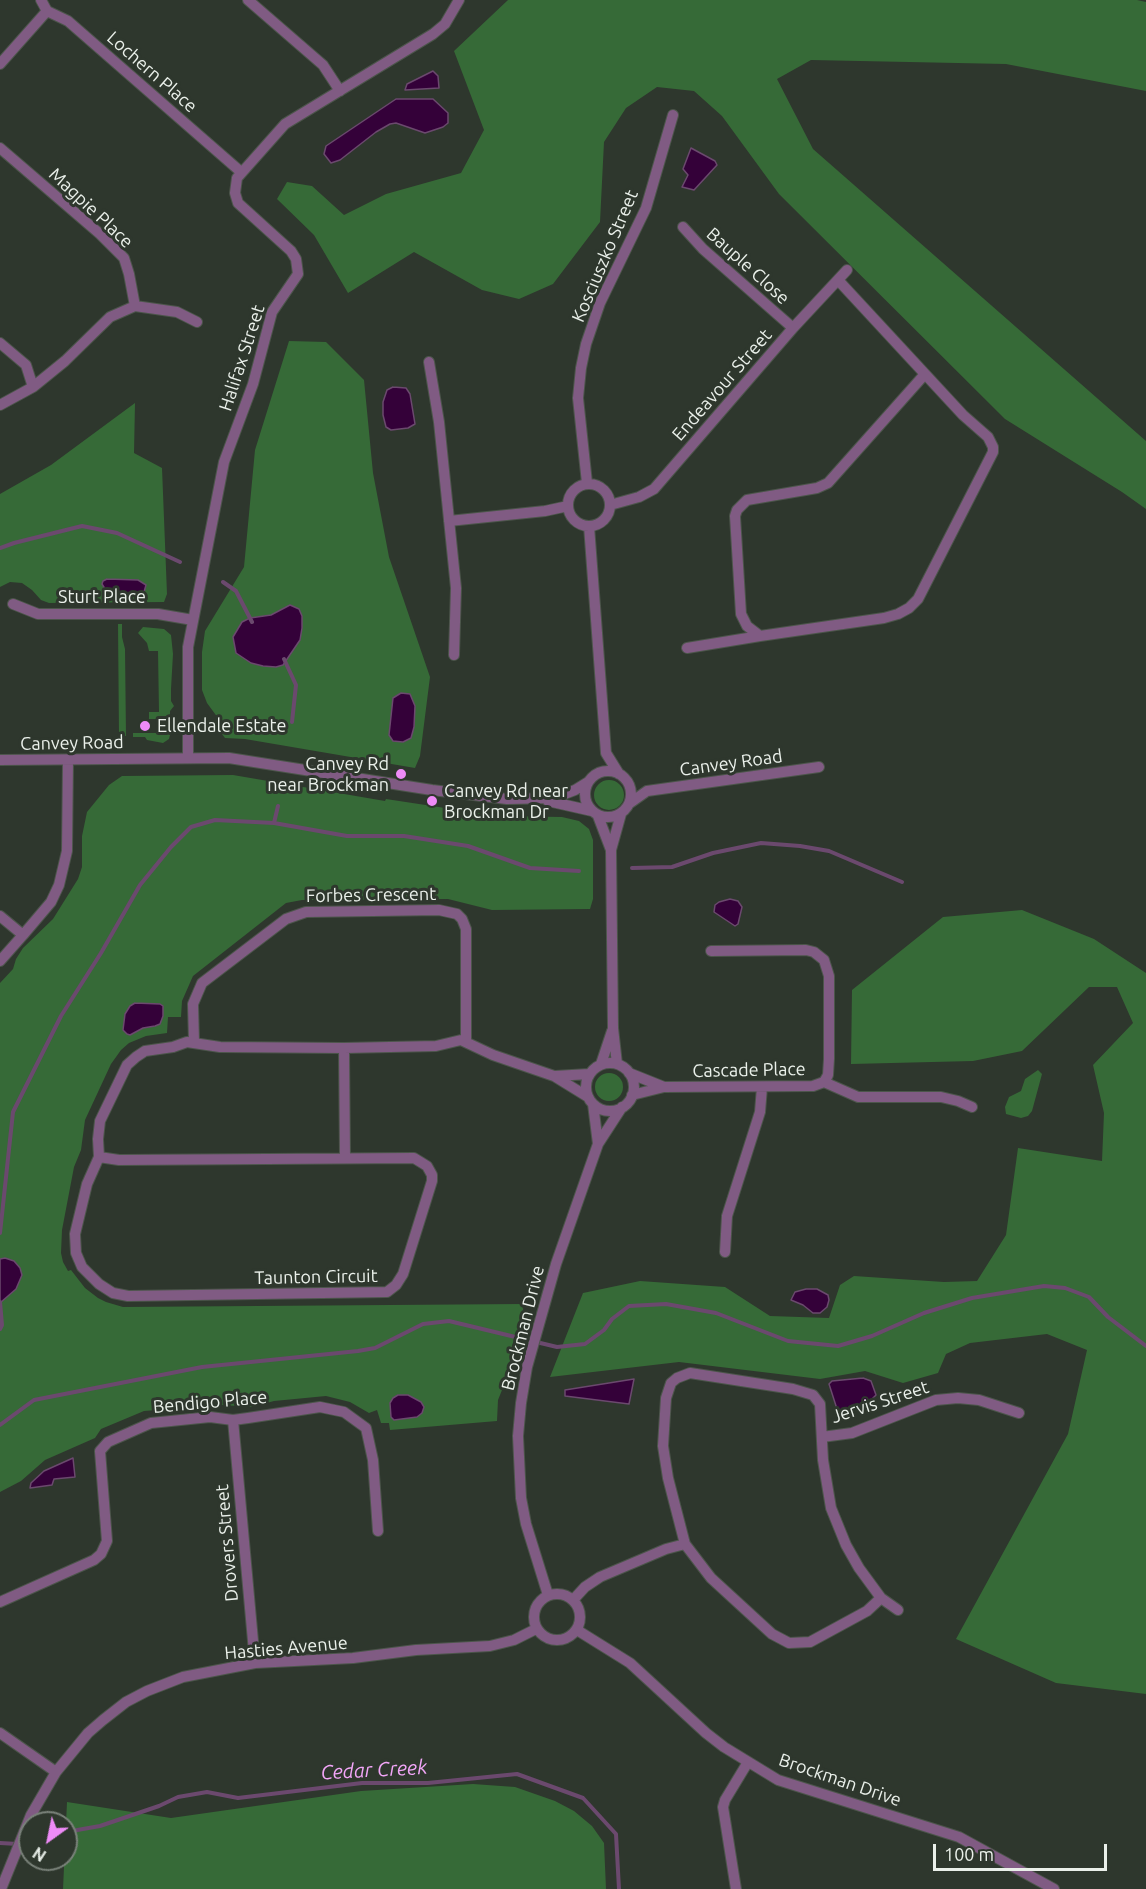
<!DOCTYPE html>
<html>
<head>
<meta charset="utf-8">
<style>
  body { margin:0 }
  #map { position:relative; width:1146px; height:1889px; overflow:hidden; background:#2e372d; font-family:Ubuntu,sans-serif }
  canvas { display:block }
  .north { position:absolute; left:18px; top:1811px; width:60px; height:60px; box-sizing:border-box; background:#2e372d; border:2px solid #798179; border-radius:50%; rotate:213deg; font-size:16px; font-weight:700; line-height:24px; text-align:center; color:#eaf0ea }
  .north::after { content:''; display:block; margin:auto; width:21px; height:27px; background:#ee8bf7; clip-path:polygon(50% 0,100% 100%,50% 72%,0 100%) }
  .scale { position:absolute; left:933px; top:1844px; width:174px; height:27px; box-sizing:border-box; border:3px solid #eaf0ea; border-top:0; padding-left:8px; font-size:18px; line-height:21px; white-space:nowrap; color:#eaf0ea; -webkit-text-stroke:4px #2e372d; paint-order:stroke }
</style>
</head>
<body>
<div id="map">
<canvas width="1146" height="1889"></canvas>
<div class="north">N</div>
<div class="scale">100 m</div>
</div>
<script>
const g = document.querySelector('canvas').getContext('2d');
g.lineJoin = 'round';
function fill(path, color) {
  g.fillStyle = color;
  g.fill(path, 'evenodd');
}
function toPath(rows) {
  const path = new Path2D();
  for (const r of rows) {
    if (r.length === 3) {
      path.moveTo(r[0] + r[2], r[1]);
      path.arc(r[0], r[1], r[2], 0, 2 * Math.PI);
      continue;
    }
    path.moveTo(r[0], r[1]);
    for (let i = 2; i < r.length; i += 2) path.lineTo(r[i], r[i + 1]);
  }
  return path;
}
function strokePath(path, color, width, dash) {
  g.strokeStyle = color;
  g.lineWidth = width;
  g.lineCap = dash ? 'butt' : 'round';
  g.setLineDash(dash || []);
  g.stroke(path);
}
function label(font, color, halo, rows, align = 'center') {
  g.font = font + ' Ubuntu,sans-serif';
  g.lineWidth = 6;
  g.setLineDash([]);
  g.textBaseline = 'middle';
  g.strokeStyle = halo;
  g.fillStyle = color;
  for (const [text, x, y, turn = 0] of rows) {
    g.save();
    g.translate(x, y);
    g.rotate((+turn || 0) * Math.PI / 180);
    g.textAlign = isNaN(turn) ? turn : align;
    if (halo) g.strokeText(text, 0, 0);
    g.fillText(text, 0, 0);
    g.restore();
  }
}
const green = toPath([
  [508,0,1137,0,1146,2,1146,91,1006,64,811,60,777,79,813,149,1146,441,1146,509,1122,492,1005,419,779,194,722,116,694,91,657,87,626,108,604,142,600,222,553,284,519,299,482,290,414,252,348,293,314,235,277,199,287,182,312,186,344,215,386,194,461,173,484,130,454,51],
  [289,341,326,342,364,380,373,473,389,557,430,677,420,756,415,768,245,739,225,738,218,729,218,718,207,703,202,690,202,652,205,631,244,567,255,450],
  [135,403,134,453,162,468,167,594,164,602,49,603,41,600,32,590,22,583,10,582,0,587,0,494,51,465],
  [118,624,122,624,122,637,125,649,126,736,119,736],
  [143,627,164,629,171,635,173,654,171,689,171,701,174,706,170,711,170,722,172,727,169,739,163,743,147,740,145,737,133,737,133,733,157,733,157,719,149,719,149,712,159,712,158,651,149,651,147,643,138,633],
  [233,775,385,801,386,799,498,816,562,817,579,821,589,829,593,840,593,899,590,909,492,910,448,899,302,900,286,903,193,976,182,1001,181,1017,168,1017,167,1033,146,1036,129,1043,121,1050,111,1064,85,1120,81,1150,74,1167,62,1230,61,1253,63,1262,68,1271,71,1270,85,1288,98,1298,106,1302,123,1307,522,1304,524,1314,514,1343,506,1380,498,1400,497,1421,390,1430,389,1423,381,1423,377,1410,369,1413,350,1402,326,1396,274,1401,252,1407,222,1405,144,1411,101,1429,95,1438,45,1460,21,1481,0,1492,0,983,13,969,16,959,23,948,53,919,78,879,82,867,82,836,87,812,109,785,122,776],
  [609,795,15],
  [1022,910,1094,939,1146,973,1146,1694,1056,1683,956,1639,1068,1434,1087,1350,1047,1334,970,1343,946,1354,938,1373,903,1383,865,1371,820,1379,679,1362,550,1377,583,1293,640,1281,725,1287,770,1316,829,1318,840,1285,854,1276,944,1282,977,1281,1006,1235,1018,1148,1102,1161,1104,1113,1093,1065,1133,1023,1117,987,1089,987,1022,1051,973,1061,851,1064,852,990,943,917],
  [1038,1070,1042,1074,1032,1111,1028,1116,1021,1118,1006,1114,1005,1107,1009,1097,1021,1091,1025,1079],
  [609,1087,14],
  [473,1784,515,1787,555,1801,574,1811,592,1826,604,1843,606,1889,63,1889,67,1802,171,1818,361,1791]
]);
const water = toPath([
  [433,71,438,76,439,88,405,90,407,84,433,71],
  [396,99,433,99,448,113,448,123,443,127,425,133,396,123,390,124,376,132,340,160,331,163,324,154,326,146,396,99],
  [691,148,715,161,717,165,694,190,682,187,688,175,683,169,691,148],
  [393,387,406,388,410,394,415,424,408,428,391,430,386,427,383,415,383,402,387,390,393,387],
  [107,579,138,580,146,585,144,592,139,594,107,592,102,584,103,581,107,579],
  [290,605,299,609,302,616,302,628,300,640,283,665,276,667,263,666,251,663,236,653,233,637,242,622,250,618,271,615,290,605],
  [401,693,410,694,415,706,414,727,411,738,403,742,393,741,389,735,393,698,401,693],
  [730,899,738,901,742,907,738,924,735,926,714,912,715,905,719,902,730,899],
  [135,1003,160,1004,163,1006,163,1016,160,1024,155,1026,143,1028,130,1035,127,1034,123,1030,125,1014,130,1006,135,1003],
  [5,1258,14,1261,20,1268,22,1275,16,1289,0,1303,0,1259,5,1258],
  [806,1289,817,1289,828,1295,829,1300,827,1307,820,1313,813,1313,803,1305,791,1300,795,1292,806,1289],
  [863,1378,871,1381,876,1395,871,1400,845,1411,837,1409,829,1384,832,1381,863,1378],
  [634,1379,629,1404,565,1396,565,1390,634,1379],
  [398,1395,408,1395,421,1402,424,1407,422,1413,417,1417,394,1420,391,1417,390,1403,393,1398,398,1395],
  [73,1458,75,1477,54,1479,52,1485,30,1488,31,1483,44,1471,73,1458]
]);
const stream = toPath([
  [0,548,14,543,82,526,117,533,180,562],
  [223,582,236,591,252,622],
  [284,659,296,685,292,722],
  [274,823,347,836,404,836,468,846,530,868,579,871],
  [632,868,672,867,713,853,761,843,800,846,829,851,902,882],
  [0,1233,13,1112,61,1016,101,953,140,885,171,847,191,827,215,820,274,823,278,806],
  [0,1302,2,1325,0,1329],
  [0,1425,34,1400,202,1367,358,1351,375,1348,423,1324,449,1321,557,1347,585,1344,604,1330,612,1319,629,1306,666,1304,716,1313,788,1341,838,1346,872,1336,924,1313,972,1298,1044,1286,1065,1288,1089,1297,1108,1317,1146,1346],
  [66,1832,100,1826,159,1806,178,1797,207,1792,238,1798,362,1783,428,1783,517,1774,583,1798,616,1834,619,1889],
  [0,1843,18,1844,30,1841]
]);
const street = toPath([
  [41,0,47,11,68,21,241,172],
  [248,0,323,65,340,91],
  [0,64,47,11],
  [0,148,100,234,124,258,129,274,135,306],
  [683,227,703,249,793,328],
  [838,280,963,415,988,437,993,447,993,452,918,599,909,608,898,614,884,618,760,636,747,626,741,614,735,516,737,510,747,500,817,488,828,483,925,374],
  [0,343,26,365,33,387],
  [429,362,439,422,456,588,454,655],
  [0,405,33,387,65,361,110,317,135,306,177,312,197,322],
  [587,483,578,398,581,368,586,344,600,303,646,208,673,115],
  [589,505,21],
  [610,505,639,497,654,489,793,328,847,270],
  [449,521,545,511,568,506],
  [589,526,606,753,619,774],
  [13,604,38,614,158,614,193,620],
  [687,648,760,636],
  [188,758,188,647,224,462,253,384,272,312,298,274,296,259,291,251,238,203,235,193,237,178,285,124,433,34,445,24,459,0],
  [0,760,229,758,432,790,507,799,554,798,575,790,588,782],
  [608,794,23],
  [548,801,592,811],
  [630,803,647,791,819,767],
  [598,816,611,850],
  [0,916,23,935,51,902,59,885,67,851,68,760],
  [711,951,806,950,814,952,824,960,829,976,829,1059,828,1075,824,1082],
  [0,961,23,935],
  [194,1042,193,1004,202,983,286,919,306,912,439,910,457,914,462,919,466,929,466,1041],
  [344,1048,345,1158],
  [610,1087,24],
  [601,1064,612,1031],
  [617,1064,613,1028,611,850,621,814],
  [629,1073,664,1087],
  [555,1076,589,1074],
  [632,1095,664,1087,813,1086,824,1082,858,1097,941,1097,958,1101,972,1107],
  [593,1104,598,1144],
  [99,1157,119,1160,414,1158,427,1166,432,1175,432,1181,403,1274,396,1285,387,1292,128,1296,113,1293,99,1284,82,1267,76,1253,75,1234,87,1184,99,1157],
  [99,1157,98,1139,100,1121,127,1065,136,1057,145,1051,173,1047,187,1042,220,1047,344,1048,436,1046,461,1040,493,1055,554,1076,588,1097],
  [725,1252,727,1216,760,1112,762,1087],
  [233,1420,255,1663],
  [822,1437,852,1433,936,1400,958,1398,979,1400,1019,1413],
  [557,1617,23],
  [548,1595,526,1524,521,1498,518,1436,521,1403,527,1367,556,1264,598,1144,622,1107],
  [881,1598,867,1611,810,1642,789,1643,772,1634,711,1578,685,1544,668,1478,663,1446,666,1398,671,1383,677,1378,690,1373,793,1389,813,1395,820,1404,823,1460,831,1508,846,1545,859,1568,881,1598,898,1610],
  [573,1600,585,1587,600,1577,666,1549,685,1544],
  [0,1602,94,1560,101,1554,107,1541,100,1451,108,1442,151,1423,210,1417,233,1420,248,1418,320,1407,344,1412,366,1428,373,1460,378,1531],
  [577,1630,630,1663,706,1733,724,1747,778,1780,959,1837,1054,1889],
  [0,1733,56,1772],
  [1,1889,31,1815,56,1772,88,1733,103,1720,126,1702,147,1691,183,1677,255,1663,353,1658,416,1650,490,1646,514,1640,536,1629],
  [736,1889,723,1807,725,1800,748,1762]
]);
const markers = [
  [145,726,6,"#ee8bf7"],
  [401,774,6,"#ee8bf7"],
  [432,801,6,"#ee8bf7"]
];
const streetNames = [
  ["Lochern Place",152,72,41],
  ["Magpie Place",91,208,43],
  ["Kosciuszko Street",605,256,-67],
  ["Bauple Close",748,266,42],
  ["Halifax Street",242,358,-72],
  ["Endeavour Street",722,385,-49],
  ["Sturt Place",102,597],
  ["Canvey Road",72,743,-1],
  ["Canvey Road",731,763,-8],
  ["Forbes Crescent",371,895,-1],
  ["Cascade Place",749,1070,-1],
  ["Taunton Circuit",316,1277,-1],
  ["Brockman Drive",523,1328,-76],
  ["Bendigo Place",210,1402,-5],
  ["Jervis Street",880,1402,-18],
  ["Drovers Street",227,1543,-95],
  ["Hasties Avenue",286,1648,-5],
  ["Brockman Drive",840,1780,19]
];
const poiNames = [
  ["Ellendale Estate",157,726],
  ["Canvey Rd",389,764,"right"],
  ["near Brockman",389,785,"right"],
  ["Canvey Rd near",444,791],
  ["Brockman Dr",444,812]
];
const waterNames = [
  ["Cedar Creek",374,1770,-3]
];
fill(green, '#366a37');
fill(water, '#340139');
strokePath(water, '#6b496e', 1.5);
strokePath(stream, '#6b496e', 4);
strokePath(street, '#4c554b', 12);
strokePath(street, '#805b83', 10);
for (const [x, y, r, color] of markers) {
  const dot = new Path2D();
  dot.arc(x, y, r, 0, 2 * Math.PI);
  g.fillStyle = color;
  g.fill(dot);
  strokePath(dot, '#2e372d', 2);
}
label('18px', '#eaf0ea', '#2e372d', streetNames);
label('18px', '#eaf0ea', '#2e372d', poiNames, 'left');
label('italic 20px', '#f2a6f8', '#2e372d', waterNames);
</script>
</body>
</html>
